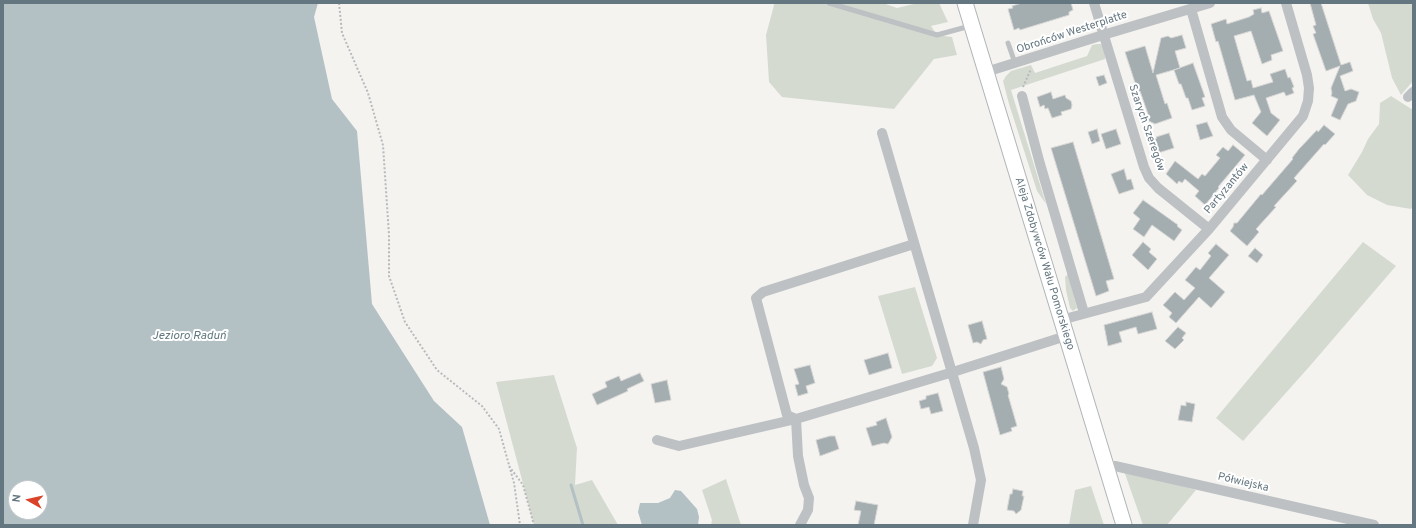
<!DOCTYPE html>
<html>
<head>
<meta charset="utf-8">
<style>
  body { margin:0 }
  #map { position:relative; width:1416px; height:528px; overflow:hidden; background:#f4f3f0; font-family:Overpass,sans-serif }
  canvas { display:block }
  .frame { position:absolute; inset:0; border:4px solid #64767f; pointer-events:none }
  .north { position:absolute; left:8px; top:480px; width:40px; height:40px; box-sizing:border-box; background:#fff; border:1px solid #c1c8cc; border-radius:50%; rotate:278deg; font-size:11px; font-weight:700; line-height:16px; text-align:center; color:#64767f }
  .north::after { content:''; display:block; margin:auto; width:14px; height:18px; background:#db4329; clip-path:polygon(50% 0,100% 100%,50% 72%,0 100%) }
</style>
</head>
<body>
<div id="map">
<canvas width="1416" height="528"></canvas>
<div class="frame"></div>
<div class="north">N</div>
</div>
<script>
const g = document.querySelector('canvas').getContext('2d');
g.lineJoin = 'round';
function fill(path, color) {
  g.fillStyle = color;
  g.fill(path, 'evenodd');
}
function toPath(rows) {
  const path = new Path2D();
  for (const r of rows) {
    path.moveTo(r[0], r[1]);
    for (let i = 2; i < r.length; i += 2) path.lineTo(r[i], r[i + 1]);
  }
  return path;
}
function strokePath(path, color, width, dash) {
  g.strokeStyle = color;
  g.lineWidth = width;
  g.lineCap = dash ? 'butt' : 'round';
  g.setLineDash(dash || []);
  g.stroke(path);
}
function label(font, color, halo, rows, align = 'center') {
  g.font = font + ' Overpass,sans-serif';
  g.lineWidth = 4;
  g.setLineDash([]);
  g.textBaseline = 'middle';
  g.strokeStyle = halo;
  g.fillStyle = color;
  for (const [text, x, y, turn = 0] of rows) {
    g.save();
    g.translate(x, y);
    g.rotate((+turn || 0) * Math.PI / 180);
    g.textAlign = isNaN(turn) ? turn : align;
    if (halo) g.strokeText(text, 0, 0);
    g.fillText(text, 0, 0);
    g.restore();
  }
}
const green = toPath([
  [773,3,883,3,897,8,918,3,939,3,948,22,931,26,937,35,952,37,957,55,934,59,894,109,782,97,769,82,766,35,774,5],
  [1368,3,1413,3,1413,81,1401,95,1392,78,1381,33,1373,19],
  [1097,44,1106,44,1105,59,1011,90,1046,204,1037,191,1009,104,1003,81,1006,76,1011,71,1031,65,1035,73,1087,56,1092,45],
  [1391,96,1413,110,1413,206,1411,209,1387,205,1367,195,1348,175,1362,152,1368,139,1379,124,1380,103],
  [1363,242,1396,266,1309,367,1243,441,1216,418],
  [1068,274,1077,308,1073,311,1070,308,1066,290,1065,277],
  [915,287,937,358,932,366,902,374,878,296],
  [554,375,577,448,575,485,592,480,618,525,534,525,496,382],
  [1124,471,1165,481,1196,490,1167,525,1143,525],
  [726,479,741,525,711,525,712,520,702,490],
  [1091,486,1104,525,1069,525,1075,490]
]);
const water = toPath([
  [3,3,318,3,314,17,332,99,357,131,372,304,434,401,462,427,490,525,3,525],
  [16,488,40,488,40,512,16,512],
  [675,490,681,491,697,509,699,517,698,525,642,525,638,512,640,503,658,503,670,498]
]);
const stream = toPath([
  [571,485,583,525]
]);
const building = toPath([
  [1022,3,1071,3,1073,10,1069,12,1069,15,1020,30,1019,28,1014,30,1008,9,1013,8,1012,6,1022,3],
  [1310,3,1321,3,1341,65,1350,62,1353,71,1340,76,1345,91,1351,89,1359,92,1356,101,1348,104,1340,120,1331,116,1338,99,1331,96,1332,93,1331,88,1340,66,1326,71,1313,34,1316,33,1313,26,1316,25,1310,3],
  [1261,8,1262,13,1269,11,1283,51,1271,55,1272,60,1262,64,1251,31,1234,36,1247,81,1251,80,1253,88,1273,82,1270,74,1285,69,1288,78,1290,77,1294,87,1292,88,1294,93,1286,96,1284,92,1266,98,1271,113,1280,120,1267,136,1252,123,1261,112,1254,95,1235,100,1218,41,1216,42,1211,24,1226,19,1227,24,1249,17,1254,14,1253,10,1261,8],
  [1182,35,1186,48,1175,51,1180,68,1156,75,1165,104,1167,103,1172,118,1155,124,1145,119,1148,114,1140,91,1138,92,1125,52,1145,46,1153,73,1161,38,1168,36,1171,38,1182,35],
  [1193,63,1205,97,1202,98,1205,106,1192,110,1188,98,1186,98,1181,84,1179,84,1174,70,1193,63],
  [1104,75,1107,83,1099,86,1096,77,1104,75],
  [1051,92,1053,99,1065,95,1066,98,1071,101,1072,105,1071,109,1061,112,1062,115,1052,118,1048,108,1045,109,1044,105,1040,107,1037,97,1051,92],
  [1207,122,1213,136,1200,140,1196,125,1207,122],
  [1324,125,1335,134,1325,145,1324,144,1294,178,1297,181,1274,206,1276,207,1256,229,1259,232,1247,246,1230,231,1233,227,1234,223,1237,223,1261,194,1262,195,1293,159,1292,158,1299,149,1317,130,1318,132,1324,125],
  [1097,129,1100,141,1092,144,1088,132,1097,129],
  [1116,129,1121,144,1106,149,1101,134,1116,129],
  [1169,133,1174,148,1158,153,1154,139,1157,138,1156,137,1169,133],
  [1073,142,1114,279,1106,281,1109,291,1096,296,1051,148,1073,142],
  [1233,145,1245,155,1218,187,1219,188,1205,205,1195,196,1199,191,1185,179,1182,183,1179,181,1177,184,1166,174,1175,161,1198,179,1202,174,1205,176,1220,158,1216,155,1223,147,1228,151,1233,145],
  [1124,169,1127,180,1131,179,1134,189,1119,194,1111,174,1124,169],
  [1143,200,1178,225,1177,226,1182,230,1174,241,1152,225,1144,237,1133,229,1140,219,1133,213,1143,200],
  [1143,242,1151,249,1149,252,1157,259,1148,270,1132,255,1143,242],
  [1216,244,1229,255,1209,278,1225,292,1211,308,1199,297,1176,323,1169,317,1172,313,1163,305,1175,292,1184,300,1195,288,1185,280,1196,267,1200,270,1211,256,1208,253,1216,244],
  [1255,248,1263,255,1257,263,1248,256,1255,248],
  [1152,312,1157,329,1138,334,1136,327,1119,332,1122,342,1108,346,1104,325,1152,312],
  [982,321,987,339,983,340,981,344,977,342,973,343,968,325,982,321],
  [1178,327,1186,333,1182,338,1184,340,1175,349,1165,341,1178,327],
  [888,353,892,368,869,375,864,360,888,353],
  [810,365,815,383,806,386,808,393,798,396,795,385,799,384,794,369,810,365],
  [1001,367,1004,379,1001,384,1007,387,1009,394,1008,395,1017,426,1011,428,1012,431,1000,435,983,372,1001,367],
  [640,373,644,381,627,389,628,391,597,405,592,394,607,387,605,382,619,376,621,381,640,373],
  [667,380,671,400,655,403,651,384,667,380],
  [938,393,943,411,931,414,929,407,921,409,919,401,926,399,926,396,938,393],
  [1186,402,1195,404,1192,422,1178,420,1181,405,1186,406,1186,402],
  [886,418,892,437,888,444,884,443,872,446,866,428,877,425,876,422,886,418],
  [830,436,835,436,839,449,820,456,816,440,830,436],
  [1013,489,1023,491,1022,496,1024,496,1021,510,1016,514,1014,511,1007,510,1010,494,1012,494,1013,489],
  [856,501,878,505,874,525,858,525,861,511,854,510,856,501]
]);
const path = toPath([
  [339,3,342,33,368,93,383,145,389,235,389,276,405,322,437,370,482,406,499,429,514,483,520,525],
  [1023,87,1031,69],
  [509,466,523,485,534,525]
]);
const service = toPath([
  [829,3,937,35,970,26],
  [1008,43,1015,63]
]);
const minor = toPath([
  [1094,3,1144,167,1149,178,1158,188,1209,229],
  [1191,9,1222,117,1231,130,1267,160],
  [986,72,1103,35,1210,3],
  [1022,96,1040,164,1084,313],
  [1408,97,1413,92],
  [882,133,974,448,981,480,973,525],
  [1061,320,1146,297,1209,229,1303,116,1308,101,1309,88,1307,75,1286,3],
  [657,440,679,446,796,419,953,372,1066,336],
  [1107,469,1115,466,1374,525],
  [800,525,808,510,809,498,804,485,798,456,796,419,787,415,756,298,763,292,914,244]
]);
const primary = toPath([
  [965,3,1124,525]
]);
const streetNames = [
  ["Obrońców Westerplatte",1072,33,-18],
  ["Szarych Szeregów",1146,128,71],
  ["Partyzantów",1227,189,-50],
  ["Aleja Zdobywców Wału Pomorskiego",1044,264,73],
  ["Półwiejska",1243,483,13]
];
const waterNames = [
  ["Jezioro Raduń",189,337]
];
fill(green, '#d5dad1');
fill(water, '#b3c1c4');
strokePath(stream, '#b3c1c4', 3);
fill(building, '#a4adb0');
strokePath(building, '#d5d5d3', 1);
strokePath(primary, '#b0b5b8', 17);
strokePath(path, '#b7babc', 2, [2, 2]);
strokePath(service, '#bdc1c4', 5);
strokePath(minor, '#bdc1c4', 10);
strokePath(primary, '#fff', 15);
label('11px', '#64767f', '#fff', streetNames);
label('italic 12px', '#5f777d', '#fff', waterNames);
</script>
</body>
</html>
